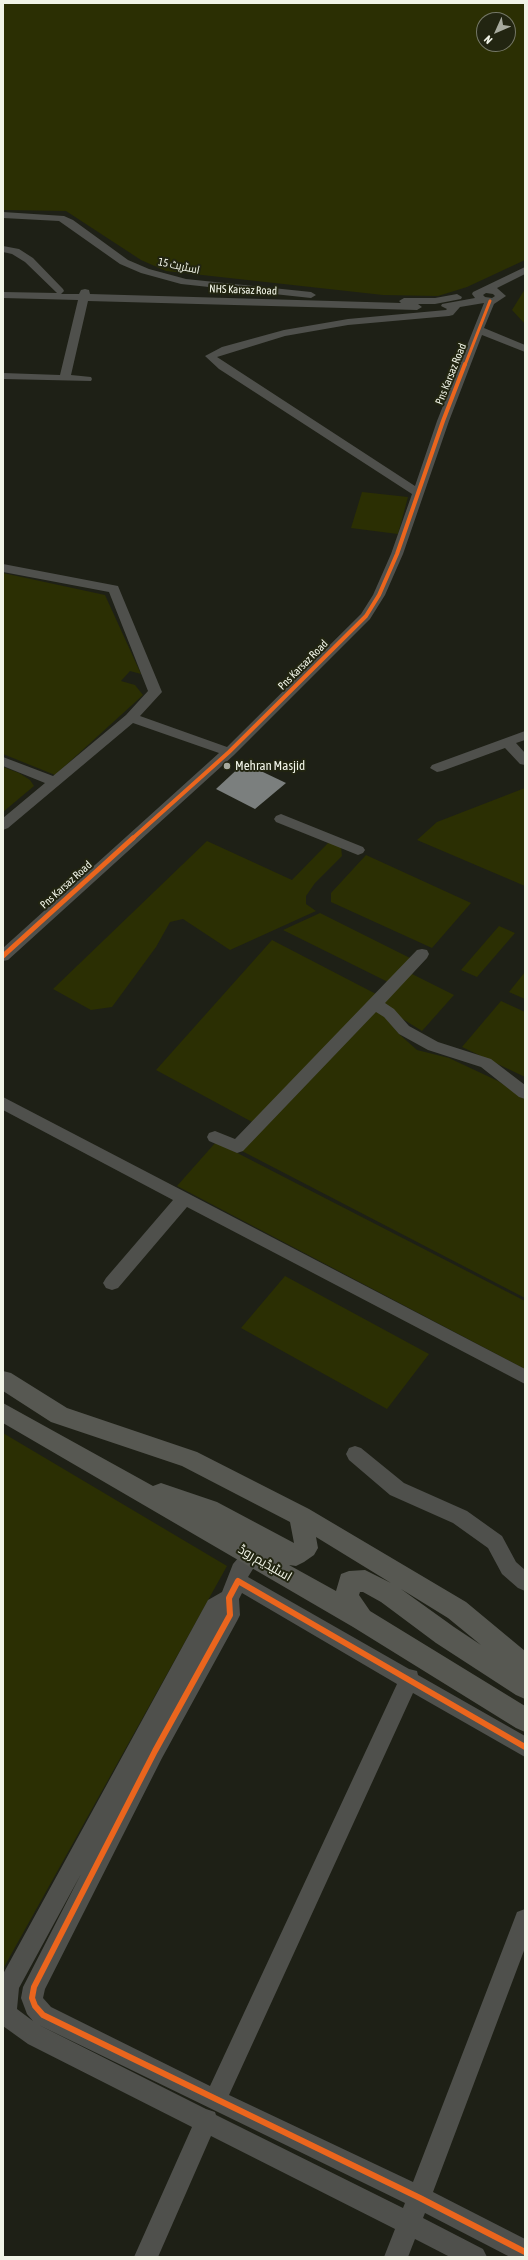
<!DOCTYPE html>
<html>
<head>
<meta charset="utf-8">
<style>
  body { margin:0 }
  #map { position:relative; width:528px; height:2260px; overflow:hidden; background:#1e2016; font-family:"Asap Condensed",sans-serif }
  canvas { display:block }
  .frame { position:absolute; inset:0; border:4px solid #f1f4e7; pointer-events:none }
  .north { position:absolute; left:476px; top:12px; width:40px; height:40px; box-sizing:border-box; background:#222511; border:1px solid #757867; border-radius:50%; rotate:225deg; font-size:11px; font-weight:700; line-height:16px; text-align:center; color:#f1f4e7 }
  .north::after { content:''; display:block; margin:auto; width:14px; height:18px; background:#a7aa9e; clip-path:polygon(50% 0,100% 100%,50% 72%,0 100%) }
</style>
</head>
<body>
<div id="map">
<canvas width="528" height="2260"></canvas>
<div class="frame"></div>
<div class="north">N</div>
</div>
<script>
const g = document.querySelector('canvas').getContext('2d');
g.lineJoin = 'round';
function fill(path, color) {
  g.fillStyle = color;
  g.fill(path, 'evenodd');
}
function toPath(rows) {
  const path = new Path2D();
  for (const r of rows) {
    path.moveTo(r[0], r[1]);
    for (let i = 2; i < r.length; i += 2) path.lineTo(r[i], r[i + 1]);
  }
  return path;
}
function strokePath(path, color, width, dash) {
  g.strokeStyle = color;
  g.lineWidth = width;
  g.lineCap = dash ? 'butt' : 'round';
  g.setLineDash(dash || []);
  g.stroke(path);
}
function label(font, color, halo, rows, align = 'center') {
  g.font = font + ' "Asap Condensed",Cairo,sans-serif';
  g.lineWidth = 4;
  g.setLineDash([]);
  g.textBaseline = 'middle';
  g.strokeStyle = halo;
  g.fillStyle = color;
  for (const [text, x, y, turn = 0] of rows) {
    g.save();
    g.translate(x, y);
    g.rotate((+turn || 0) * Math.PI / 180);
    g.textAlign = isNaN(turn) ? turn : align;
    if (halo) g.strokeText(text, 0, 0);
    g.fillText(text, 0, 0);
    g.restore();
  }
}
const green = toPath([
  [3,3,525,3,525,260,467,287,438,296,383,295,166,271,141,260,66,211,3,210],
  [484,20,508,20,508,44,484,44],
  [525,289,525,324,512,310],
  [362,492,408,497,398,534,351,528],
  [3,573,105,595,141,674,130,671,121,681,135,685,143,695,55,775,3,754],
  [3,767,19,773,30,780,34,786,3,812],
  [525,788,525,886,417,840,437,822],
  [207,841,292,880,329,842,341,847,342,856,315,883,306,896,306,904,316,911,230,950,183,919,170,922,156,947,112,1007,91,1010,53,989],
  [366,855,471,903,432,948,331,902,331,893],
  [320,913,412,959,390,983,283,930],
  [499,926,515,933,477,977,461,970],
  [272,940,376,994,254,1123,156,1070],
  [408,972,454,995,422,1031,377,1003],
  [525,972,525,999,509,992],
  [501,1001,525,1012,525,1077,462,1047],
  [376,1006,399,1034,417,1050,449,1058,498,1081,525,1099,525,1298,240,1150],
  [216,1142,525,1301,525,1369,177,1186],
  [285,1276,429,1354,387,1409,241,1328],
  [3,1433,227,1566,3,1969]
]);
const building = toPath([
  [244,763,286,783,255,809,216,789]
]);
const minor = toPath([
  [3,212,64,216,73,220,128,260,149,269,186,279,311,292,316,295,311,298,181,284,141,273,120,264,59,221,3,218,3,212],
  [3,246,19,249,33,258,63,289,64,291,61,294,79,294,81,290,85,289,89,290,90,294,401,303,399,301,404,298,435,298,457,294,462,297,461,299,435,304,418,304,422,307,417,310,88,301,71,375,91,377,92,379,91,381,3,379,3,373,60,375,78,300,3,298,3,292,57,293,25,262,12,254,3,252,3,246],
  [525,267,525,274,497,288,506,296,494,304,484,328,525,345,525,352,482,335,449,421,403,554,385,595,370,619,234,755,8,960,3,961,3,948,219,753,133,723,8,828,3,830,3,818,45,783,3,766,3,757,53,776,126,715,148,691,109,592,3,572,3,564,118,586,162,692,140,716,227,747,361,614,373,595,391,554,412,494,219,369,205,356,222,347,284,330,348,319,446,310,447,309,441,306,442,304,475,298,472,294,473,292,525,267],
  [486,293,493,294,495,296,492,298,485,297,483,295,486,293],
  [484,303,437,421,415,486,217,357,285,336,348,325,449,316,453,315,460,307,484,303],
  [525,731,525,740,516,743,525,753,525,765,520,764,505,748,442,771,437,772,430,768,432,765,525,731],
  [281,814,363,847,365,850,363,853,358,855,353,853,276,822,274,819,276,816,281,814],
  [422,949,427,950,429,954,427,958,385,1003,394,1009,409,1026,438,1042,491,1059,525,1085,525,1099,519,1097,481,1067,428,1050,399,1034,384,1017,376,1012,243,1151,237,1153,209,1141,207,1137,209,1133,215,1131,235,1139,417,950,422,949],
  [3,1097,525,1369,525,1384,187,1207,118,1288,112,1290,106,1288,103,1283,106,1278,173,1200,3,1110,3,1097],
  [355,1446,361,1448,404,1483,467,1511,502,1536,516,1562,525,1570,525,1591,518,1588,502,1574,488,1548,453,1523,390,1495,349,1460,346,1454,349,1448,355,1446],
  [252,1548,259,1550,261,1556,248,1577,409,1669,417,1671,418,1675,525,1736,525,1757,413,1693,229,2095,413,2182,514,1920,517,1912,525,1909,525,1948,433,2192,525,2239,525,2257,510,2257,425,2213,423,2218,483,2249,487,2257,450,2257,415,2239,408,2257,384,2257,395,2229,211,2136,158,2257,134,2257,192,2127,28,2044,3,2026,3,1974,208,1600,222,1592,233,1564,245,1550,252,1548],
  [242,1593,397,1684,210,2086,51,2007,43,1998,45,1989,162,1758,237,1621,240,1615,239,1599,242,1593],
  [81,1874,23,1987,21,1998,27,2014,33,2021,17,2009,19,1988,81,1874],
  [39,2025,405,2203,403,2208,216,2115,215,2112,206,2109,39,2025]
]);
const major = toPath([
  [3,1371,11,1373,67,1408,197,1452,309,1509,466,1602,525,1651,525,1699,516,1695,436,1643,381,1602,363,1592,360,1592,359,1595,370,1611,525,1706,525,1732,516,1728,353,1627,3,1423,3,1403,153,1486,161,1483,217,1502,294,1543,290,1522,182,1466,51,1422,3,1391,3,1371],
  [316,1537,391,1583,365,1570,349,1571,341,1574,336,1591,289,1565,296,1566,304,1562,314,1555,318,1548,316,1537],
  [401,1589,448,1618,481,1645,454,1627,401,1589]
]);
const cyclewayFar3 = toPath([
  [465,365,490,301]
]);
const cyclewayFar2 = toPath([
  [132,839,229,752,366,616,379,595,397,554,443,421,465,364]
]);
const cyclewayFar1 = toPath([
  [3,956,133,838]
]);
const cycleway = toPath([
  [525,1747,238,1581,229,1598,230,1615,155,1751,34,1987,32,1998,35,2006,43,2015,420,2198,525,2252]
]);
const markers = [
  [227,766,4,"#a7aa9e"]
];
const farStreetnames = [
  ["اسٹریٹ 15",179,266,12],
  ["NHS Karsaz Road",243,290,2],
  ["Pns Karsaz Road",451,374,-68],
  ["Pns Karsaz Road",303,665,-45],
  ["Pns Karsaz Road",66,885,-42]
];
const poiNames = [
  ["Mehran Masjid",235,766]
];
const streetNames = [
  ["اسٹیڈیم روڈ",265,1563,30]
];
fill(green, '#2b2f03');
fill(building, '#7b7f7e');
fill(minor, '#4f504c');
fill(major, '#575852');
strokePath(cyclewayFar3, '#eb651d', 3);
strokePath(cyclewayFar2, '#eb651d', 4);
strokePath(cyclewayFar1, '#eb651d', 5);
strokePath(cycleway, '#eb651d', 6);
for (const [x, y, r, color] of markers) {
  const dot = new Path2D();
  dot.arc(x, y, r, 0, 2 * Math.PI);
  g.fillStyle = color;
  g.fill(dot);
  strokePath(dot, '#222511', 1.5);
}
label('11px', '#f1f4e7', '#222511', farStreetnames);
label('13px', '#f1f4e7', '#222511', poiNames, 'left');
label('13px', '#f1f4e7', '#222511', streetNames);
</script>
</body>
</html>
